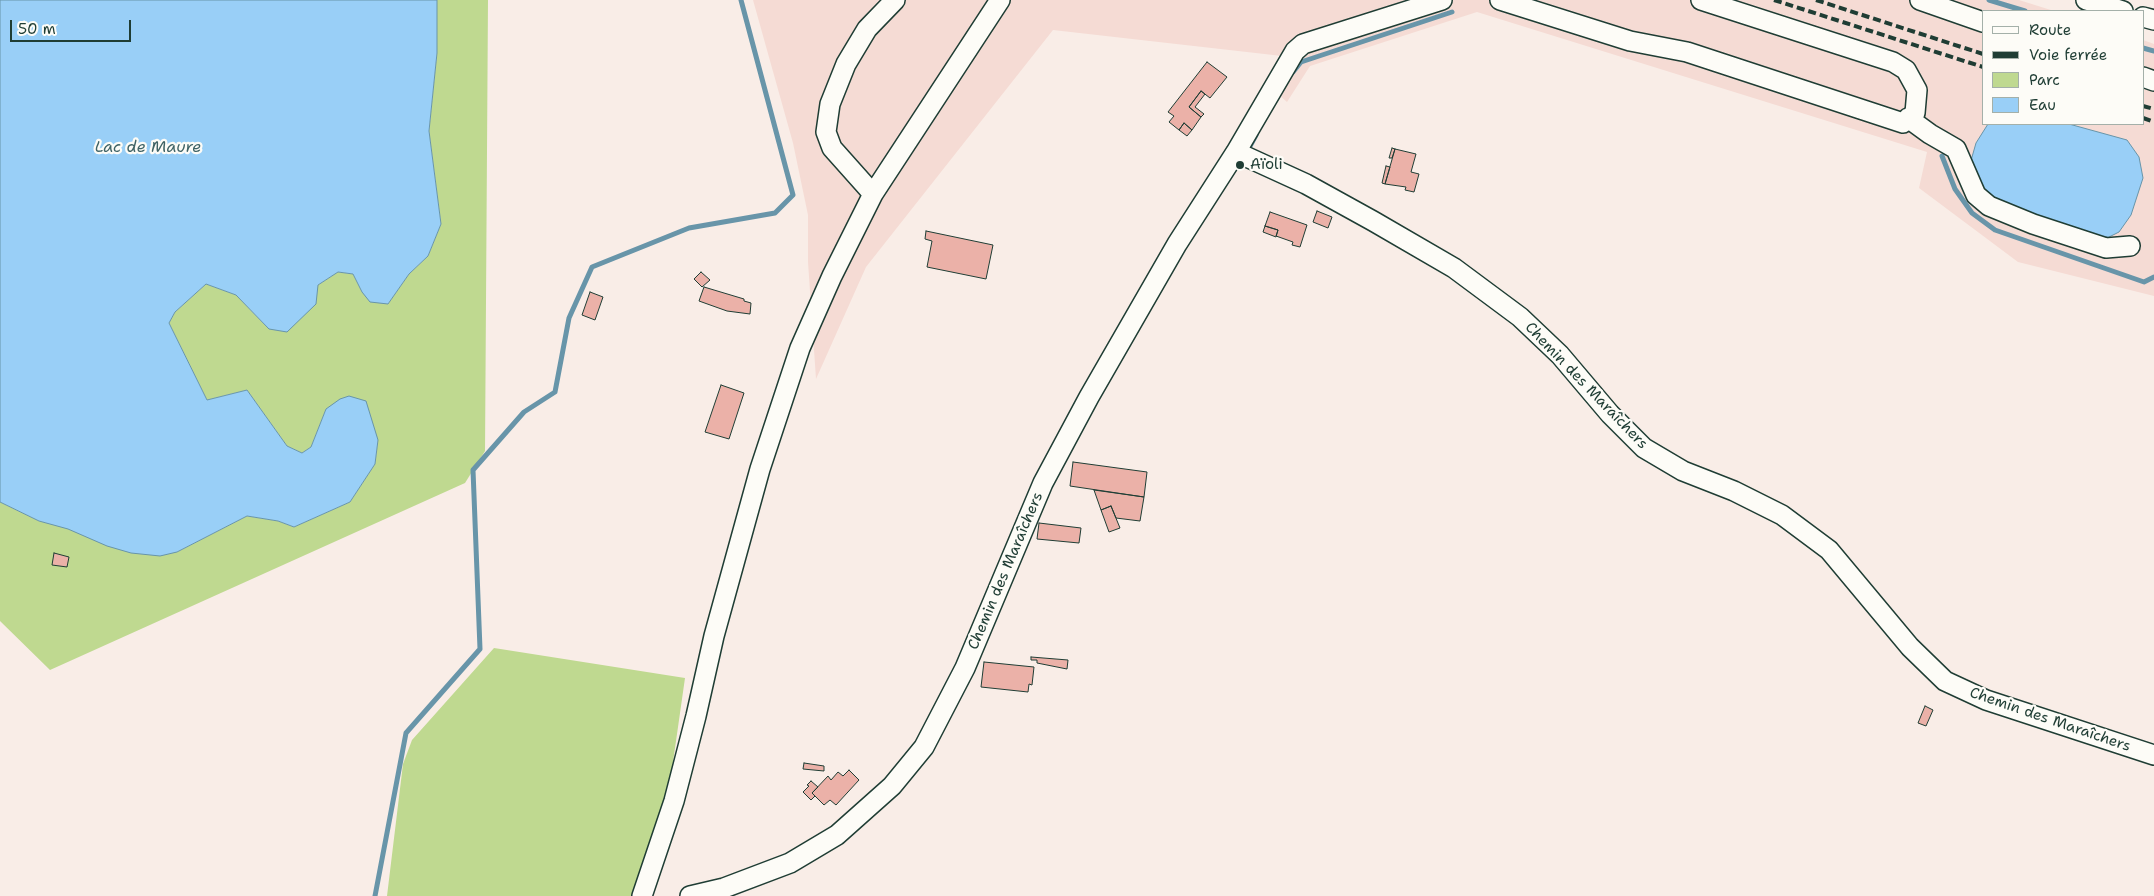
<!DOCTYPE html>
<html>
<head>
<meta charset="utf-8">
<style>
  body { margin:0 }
  #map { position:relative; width:2154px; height:896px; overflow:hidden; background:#f9ede7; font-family:"Shantell Sans",sans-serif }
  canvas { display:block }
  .legend { position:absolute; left:1982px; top:10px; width:162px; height:115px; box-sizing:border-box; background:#fdfcf7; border:1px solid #a4b0a9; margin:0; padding:6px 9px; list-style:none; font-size:15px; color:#1f3d34 }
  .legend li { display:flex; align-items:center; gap:10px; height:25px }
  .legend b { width:25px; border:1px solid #a4b0a9 }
  .scale { position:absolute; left:10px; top:20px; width:121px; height:22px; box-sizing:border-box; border:2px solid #1f3d34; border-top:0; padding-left:6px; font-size:15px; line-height:18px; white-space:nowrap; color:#1f3d34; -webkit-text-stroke:4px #fdfcf7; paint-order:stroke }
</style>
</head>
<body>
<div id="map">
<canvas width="2154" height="896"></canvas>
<ul class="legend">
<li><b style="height:6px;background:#fdfcf7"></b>Route</li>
<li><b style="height:6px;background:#1f3d34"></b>Voie ferrée</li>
<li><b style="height:14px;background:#bfd990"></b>Parc</li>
<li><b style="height:14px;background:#99cff7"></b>Eau</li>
</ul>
<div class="scale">50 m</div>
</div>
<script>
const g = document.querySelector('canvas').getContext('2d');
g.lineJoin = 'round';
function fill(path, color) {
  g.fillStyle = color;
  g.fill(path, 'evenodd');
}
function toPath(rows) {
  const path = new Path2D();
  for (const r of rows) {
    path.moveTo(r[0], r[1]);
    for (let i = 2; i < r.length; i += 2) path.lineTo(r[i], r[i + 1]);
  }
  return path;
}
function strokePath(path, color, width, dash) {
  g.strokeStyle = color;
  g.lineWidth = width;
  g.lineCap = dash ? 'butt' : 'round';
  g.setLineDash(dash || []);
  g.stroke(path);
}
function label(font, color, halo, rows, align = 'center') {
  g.font = font + ' "Shantell Sans",sans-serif';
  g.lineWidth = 4.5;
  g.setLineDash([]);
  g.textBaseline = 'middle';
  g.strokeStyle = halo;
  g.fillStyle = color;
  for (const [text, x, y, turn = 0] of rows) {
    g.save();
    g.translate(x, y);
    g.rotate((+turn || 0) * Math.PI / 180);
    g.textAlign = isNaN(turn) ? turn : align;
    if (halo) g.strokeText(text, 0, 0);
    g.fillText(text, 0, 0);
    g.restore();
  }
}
const built = toPath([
  [753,0,2019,0,2054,11,1983,11,1983,124,2143,124,2143,40,2154,44,2154,296,2018,262,1919,188,1927,152,1477,12,1310,66,1287,102,1278,94,1282,56,1053,30,866,267,816,379,808,262,808,215,793,143]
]);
const green = toPath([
  [437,0,488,0,485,451,465,483,50,670,0,621,0,502,39,521,177,552,247,516,278,521,294,527,350,502,375,464,378,440,326,409,311,447,302,453,287,446,247,390,207,400,169,323,175,312,206,284,236,295,269,329,318,285,338,272,353,274,362,292,388,304,409,274,428,256,441,224,429,131,437,53],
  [494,648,685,678,667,804,635,896,387,896,403,764,412,740]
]);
const water = toPath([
  [0,0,437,0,437,53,429,131,441,224,428,256,409,274,388,304,370,302,362,292,353,274,338,272,318,285,316,304,287,332,269,329,236,295,206,284,175,312,169,323,207,400,247,390,287,446,302,453,311,447,326,409,340,399,349,396,366,401,378,440,375,464,350,502,294,527,278,521,247,516,177,552,160,556,131,553,107,546,68,529,39,521,0,502,0,0],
  [1988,124,2069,124,2127,140,2139,157,2143,178,2131,215,2119,232,2105,239,1993,201,1977,188,1970,164,1976,143,1988,124]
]);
const stream = toPath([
  [1989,0,2025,11],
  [2143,48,2154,51],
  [1293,72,1301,62,1452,12],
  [1249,148,1256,135],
  [1942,156,1955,189,1972,213,1995,230,2144,282,2154,277],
  [375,896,406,733,480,649,473,470,524,412,555,392,569,318,592,267,689,228,775,213,793,195,741,0]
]);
const building = toPath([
  [1207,62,1227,77,1210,98,1201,91,1189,107,1201,117,1192,130,1184,123,1179,130,1169,122,1174,116,1168,112,1207,62],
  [1201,91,1205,94,1195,107,1204,114,1201,117,1189,107,1201,91],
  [1184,123,1192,130,1187,136,1179,130,1184,123],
  [1392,148,1395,149,1392,158,1389,158,1392,148],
  [1395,149,1416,154,1411,172,1419,174,1414,192,1405,190,1406,187,1385,184,1395,149],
  [1386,166,1390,167,1385,184,1382,183,1386,166],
  [1317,211,1332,217,1328,228,1313,222,1317,211],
  [1270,212,1307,225,1300,247,1292,245,1293,242,1276,236,1278,230,1265,226,1270,212],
  [1265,226,1278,230,1276,237,1263,232,1265,226],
  [926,231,993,245,986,279,927,267,932,241,925,239,926,231],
  [701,272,710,280,702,287,694,279,701,272],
  [704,287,744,299,744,301,751,303,750,314,727,311,699,301,704,287],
  [590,292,603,297,595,320,582,315,590,292],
  [721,385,744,393,729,439,705,432,721,385],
  [1073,462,1147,472,1144,497,1070,486,1073,462],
  [1094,490,1144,497,1140,521,1116,518,1111,506,1101,510,1094,490],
  [1111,506,1120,528,1109,532,1101,510,1111,506],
  [1039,523,1081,528,1079,543,1037,539,1039,523],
  [54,553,69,557,67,567,52,565,54,553],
  [1031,657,1068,660,1067,669,1037,663,1037,660,1031,660,1031,657],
  [984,662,1034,667,1032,685,1029,684,1028,692,981,687,984,662],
  [1925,706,1933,710,1926,726,1918,723,1925,706],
  [804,763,824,766,824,771,803,769,804,763],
  [849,770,859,780,836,805,830,800,824,805,812,793,828,776,831,780,838,772,843,776,849,770],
  [811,781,818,787,812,793,815,796,811,800,803,792,809,786,807,785,811,781]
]);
const minor = toPath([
  [1500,0,1630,41,1687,52,1903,123,1915,113,1917,90,1906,70,1893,62,1701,0],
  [1920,0,1983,22],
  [2086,0,2123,11],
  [2143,17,2154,20],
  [2143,77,2154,81],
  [1908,118,1930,134,1956,149,1976,195,1989,206,2033,224,2106,248,2130,246],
  [1236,152,1306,184,1373,221,1454,268,1520,317,1560,355,1610,414,1644,448,1683,471,1734,491,1782,515,1829,550,1910,647,1945,681,1986,700,2154,755],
  [873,194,832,148,826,132,830,104,846,64,867,29,895,0],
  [642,896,674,801,696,716,714,636,760,469,800,348,832,276,873,194,1000,0],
  [690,896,724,888,790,863,837,835,892,786,924,747,965,668,1043,483,1089,397,1177,244,1236,152,1295,51,1303,44,1442,0]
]);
const rail = toPath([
  [1774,0,1983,67],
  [1816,0,1983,54],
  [2143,106,2154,109],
  [2143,118,2154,122]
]);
const markers = [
  [1240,165,5,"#1f3d34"]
];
const poiNames = [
  ["Aïoli",1250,165]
];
const streetNames = [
  ["Chemin des Maraîchers",1586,386,46],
  ["Chemin des Maraîchers",1006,571,-67],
  ["Chemin des Maraîchers",2050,720,19]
];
const waterNames = [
  ["Lac de Maure",148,148]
];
fill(built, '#f5dbd4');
fill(green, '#bfd990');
fill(water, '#99cff7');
strokePath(water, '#6895a9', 1);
strokePath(stream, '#6895a9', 5);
fill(building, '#ebb1a8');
strokePath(building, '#1f3d34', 1);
strokePath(minor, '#1f3d34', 22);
strokePath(minor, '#fdfcf7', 19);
strokePath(rail, '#1f3d34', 4, [8, 4]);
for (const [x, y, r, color] of markers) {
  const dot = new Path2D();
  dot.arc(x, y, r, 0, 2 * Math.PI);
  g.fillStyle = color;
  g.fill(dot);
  strokePath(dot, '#fdfcf7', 2);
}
label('15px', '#1f3d34', '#fdfcf7', poiNames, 'left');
label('15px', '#1f3d34', '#fdfcf7', streetNames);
label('italic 16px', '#3e6265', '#fdfcf7', waterNames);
</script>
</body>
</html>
